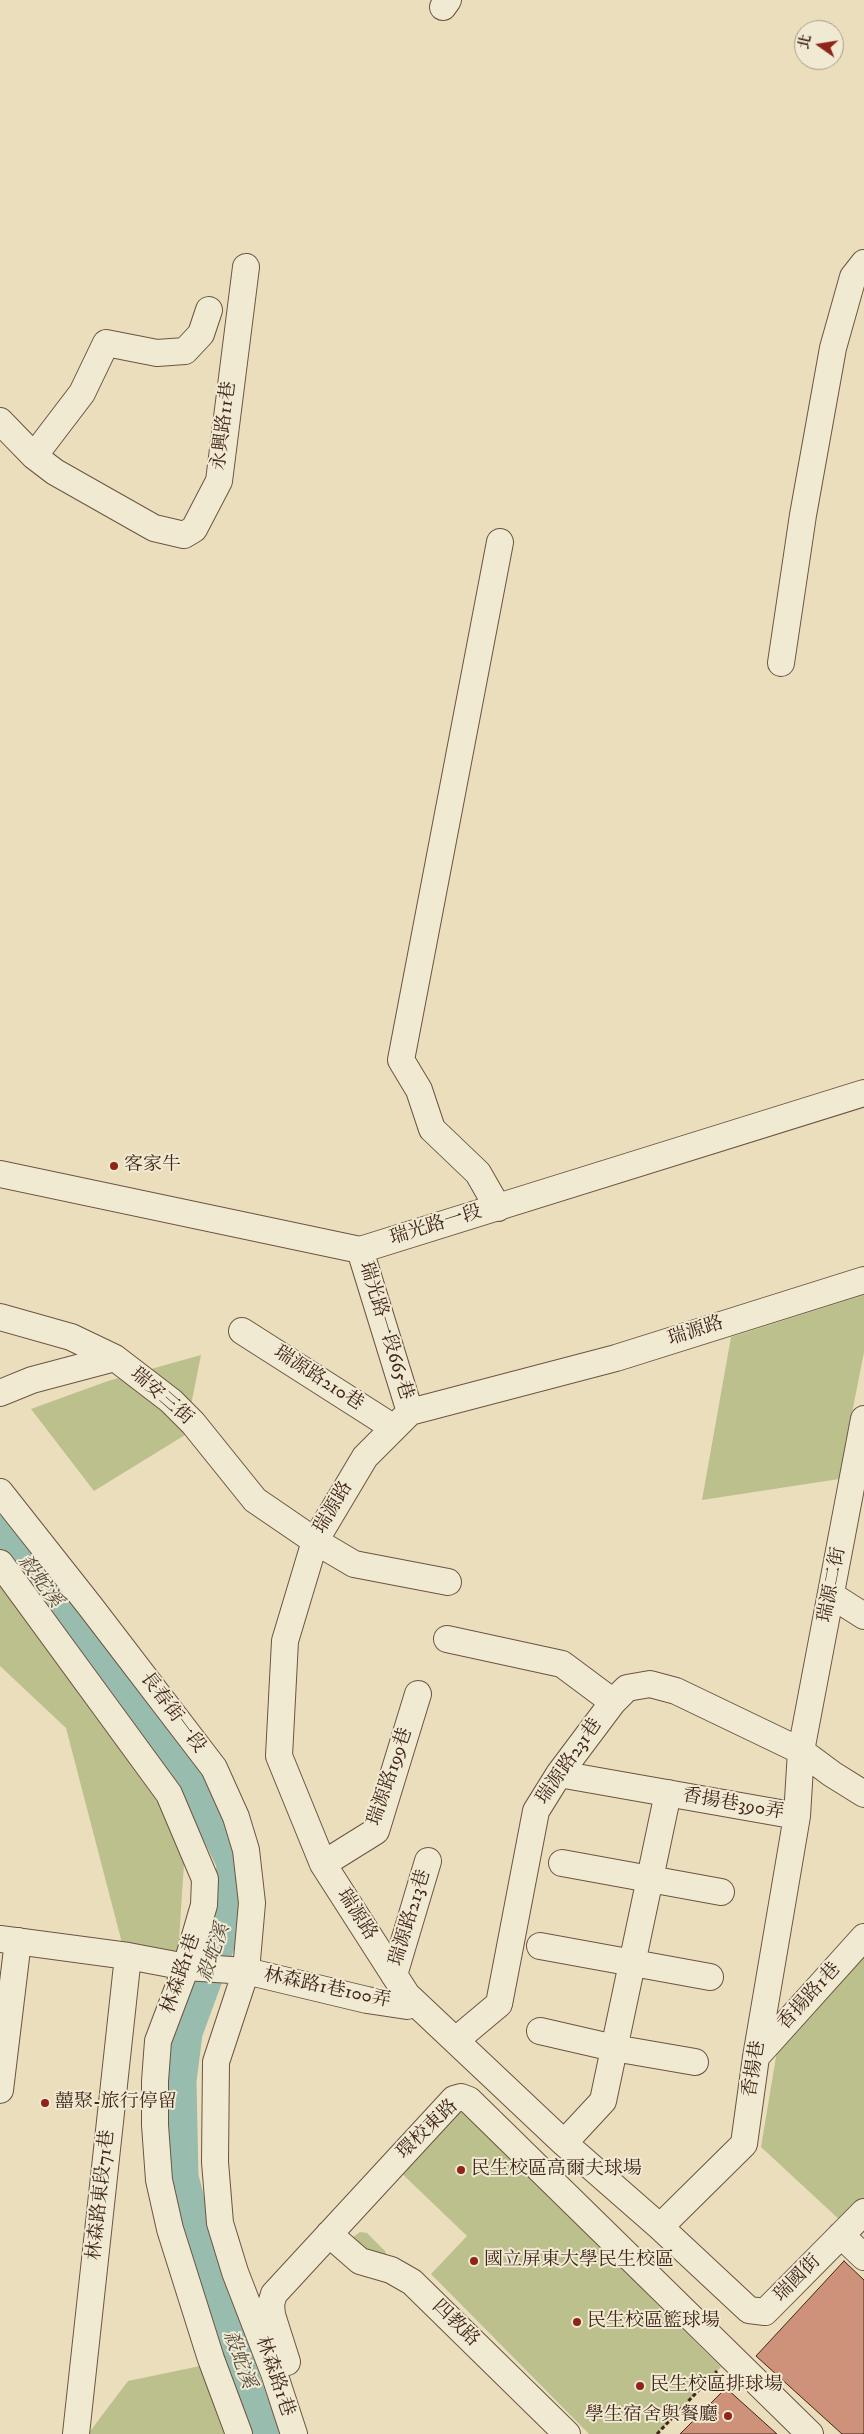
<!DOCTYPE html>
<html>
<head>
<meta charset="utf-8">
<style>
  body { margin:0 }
  #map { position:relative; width:864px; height:2434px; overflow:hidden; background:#eadebc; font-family:"IM FELL DW Pica","Noto Serif TC",serif }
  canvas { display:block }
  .north { position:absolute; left:794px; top:20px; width:50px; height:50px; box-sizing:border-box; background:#f1ead3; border:1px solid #ab9c89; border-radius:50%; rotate:283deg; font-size:14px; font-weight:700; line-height:20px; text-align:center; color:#42261a }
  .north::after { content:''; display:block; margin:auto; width:18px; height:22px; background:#8f2418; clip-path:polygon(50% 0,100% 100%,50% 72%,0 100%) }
</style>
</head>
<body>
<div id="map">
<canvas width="864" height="2434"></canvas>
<div class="north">北</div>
</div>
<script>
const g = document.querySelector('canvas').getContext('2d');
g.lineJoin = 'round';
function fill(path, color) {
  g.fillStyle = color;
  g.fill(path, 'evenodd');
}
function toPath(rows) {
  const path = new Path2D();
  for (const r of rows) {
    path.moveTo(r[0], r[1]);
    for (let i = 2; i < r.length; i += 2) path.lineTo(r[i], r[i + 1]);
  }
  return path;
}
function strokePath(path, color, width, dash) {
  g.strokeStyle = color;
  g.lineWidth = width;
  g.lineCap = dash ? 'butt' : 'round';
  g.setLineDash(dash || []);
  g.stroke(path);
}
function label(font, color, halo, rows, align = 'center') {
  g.font = font + ' "IM FELL DW Pica","Noto Serif TC",serif';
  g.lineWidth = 4;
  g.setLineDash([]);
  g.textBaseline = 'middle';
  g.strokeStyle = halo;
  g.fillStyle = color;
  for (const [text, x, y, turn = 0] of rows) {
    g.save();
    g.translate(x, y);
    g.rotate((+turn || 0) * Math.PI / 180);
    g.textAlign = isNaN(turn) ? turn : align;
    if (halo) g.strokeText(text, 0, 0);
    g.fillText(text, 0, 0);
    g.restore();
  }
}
const green = toPath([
  [864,1295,864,1352,839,1479,702,1500,731,1337],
  [201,1355,185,1435,94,1491,31,1409,108,1381],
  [0,1579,168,1817,184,1864,178,1955,122,1943,66,1728,0,1666],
  [864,1957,864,2200,842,2222,761,2147,777,2051],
  [458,2102,597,2240,655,2302,721,2367,657,2434,589,2434,431,2274,467,2236,394,2166],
  [360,2232,367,2233,385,2251,389,2260,349,2246,353,2237],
  [205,2365,232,2434,88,2434,128,2381]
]);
const river = toPath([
  [0,1531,193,1783,232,1863,228,1921,187,2033,181,2081,183,2177,212,2288,264,2434]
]);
const building = toPath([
  [844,2261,864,2280,864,2434,842,2434,756,2356,844,2261],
  [726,2388,777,2434,680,2434,726,2388]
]);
const path = toPath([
  [657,2434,717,2371]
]);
const minor = toPath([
  [443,7,448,0],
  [0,421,34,456,55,472,154,528,184,535,194,529,219,481,246,267],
  [34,456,82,393,106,343,157,353,185,351,201,334,209,310],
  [781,663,803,515,833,348,853,277,864,263],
  [0,1174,360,1250,864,1093],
  [498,1208,478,1173,432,1129,419,1090,401,1060,500,542],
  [360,1250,410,1412],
  [864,1280,616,1358,410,1412,365,1457,315,1541,285,1641,279,1756,323,1864,407,1995,564,2143,660,2227,744,2144,756,2057,797,1816,801,1751,864,1419],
  [0,1317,71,1337,115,1358,171,1401,193,1423,255,1500,315,1541,354,1564,448,1582],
  [242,1331,394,1428],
  [0,1393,32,1380,115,1358],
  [0,1492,90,1606,214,1768,236,1817,246,1850,252,1903,246,1971,216,2062,215,2162,220,2223,235,2272,274,2373,294,2434],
  [0,1563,169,1794,205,1879,204,1905,186,1967,158,2041,155,2081,155,2125,159,2180,170,2229,211,2359,239,2434],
  [831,1595,864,1616],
  [447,1639,562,1664,613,1702],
  [559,1774,797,1816],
  [562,1863,721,1892],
  [323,1864,376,1831,418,1694],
  [0,1939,128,1956,186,1967,246,1971,367,2000,407,2006],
  [540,1946,710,1977],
  [394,1975,428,1861],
  [540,2031,614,2048,695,2062],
  [456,2040,499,2004,536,1811,559,1774,613,1702,627,1688,650,1684,676,1691,801,1751,832,1774,864,1794],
  [756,2057,864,1937],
  [0,2090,18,1941],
  [564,2143,603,2101,668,1793],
  [660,2227,749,2310,765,2312,864,2212],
  [329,2234,360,2261,391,2270,412,2282,567,2434],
  [841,2235,864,2257],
  [287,2362,272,2315,271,2304,274,2294,454,2099,461,2097,469,2100,810,2434],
  [76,2434,128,1956]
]);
const markers = [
  [114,1166,5,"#8f2418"],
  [45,2103,5,"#8f2418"],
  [461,2170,5,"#8f2418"],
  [474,2261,5,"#8f2418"],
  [577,2322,5,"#8f2418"],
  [640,2386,5,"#8f2418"],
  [728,2416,5,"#8f2418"]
];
const streetNames = [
  ["永興路11巷",225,426,-83],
  ["瑞光路一段",436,1226,-17],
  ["瑞光路一段665巷",385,1331,73],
  ["瑞源路",696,1332,-18],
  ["瑞源路210巷",318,1379,33],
  ["瑞安三街",161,1397,41],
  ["瑞源路",334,1508,-59],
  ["瑞源二街",833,1585,-79],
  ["長春街一段",172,1713,53],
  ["瑞源路231巷",570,1762,-55],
  ["瑞源路199巷",391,1777,-71],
  ["香揚巷390弄",733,1805,10],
  ["瑞源路",356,1915,57],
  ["瑞源路213巷",411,1918,-73],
  ["林森路1巷",182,1974,-71],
  ["林森路1巷100弄",327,1989,12],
  ["香揚路1巷",810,1997,-48],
  ["香揚巷",755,2069,-81],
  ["環校東路",428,2130,-44],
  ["林森路東段71巷",102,2195,-84],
  ["瑞國街",798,2279,-45],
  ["四教路",455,2324,44],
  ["林森路1巷",274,2377,71]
];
const poiNames = [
  ["客家牛",124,1166],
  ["囍聚-旅行停留",55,2103],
  ["民生校區高爾夫球場",471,2170],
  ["國立屏東大學民生校區",484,2261],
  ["民生校區籃球場",587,2322],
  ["民生校區排球場",650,2386],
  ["學生宿舍與餐廳",718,2416,"right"]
];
const waterNames = [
  ["殺蛇溪",39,1582,53],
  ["殺蛇溪",215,1953,-71],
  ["殺蛇溪",238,2360,70]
];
fill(green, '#bcc08d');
strokePath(river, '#98bcae', 31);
fill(building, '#ce927a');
strokePath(building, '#42261a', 1);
strokePath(minor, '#6c5442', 28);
strokePath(path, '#42261a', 3, [4, 2.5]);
strokePath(minor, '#f1ead3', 26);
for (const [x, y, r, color] of markers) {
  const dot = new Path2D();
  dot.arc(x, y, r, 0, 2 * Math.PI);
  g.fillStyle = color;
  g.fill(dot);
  strokePath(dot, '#f1ead3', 2);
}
label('19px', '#42261a', '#f1ead3', streetNames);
label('19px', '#42261a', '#f1ead3', poiNames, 'left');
label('italic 20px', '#584c3f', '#f1ead3', waterNames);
</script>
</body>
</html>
